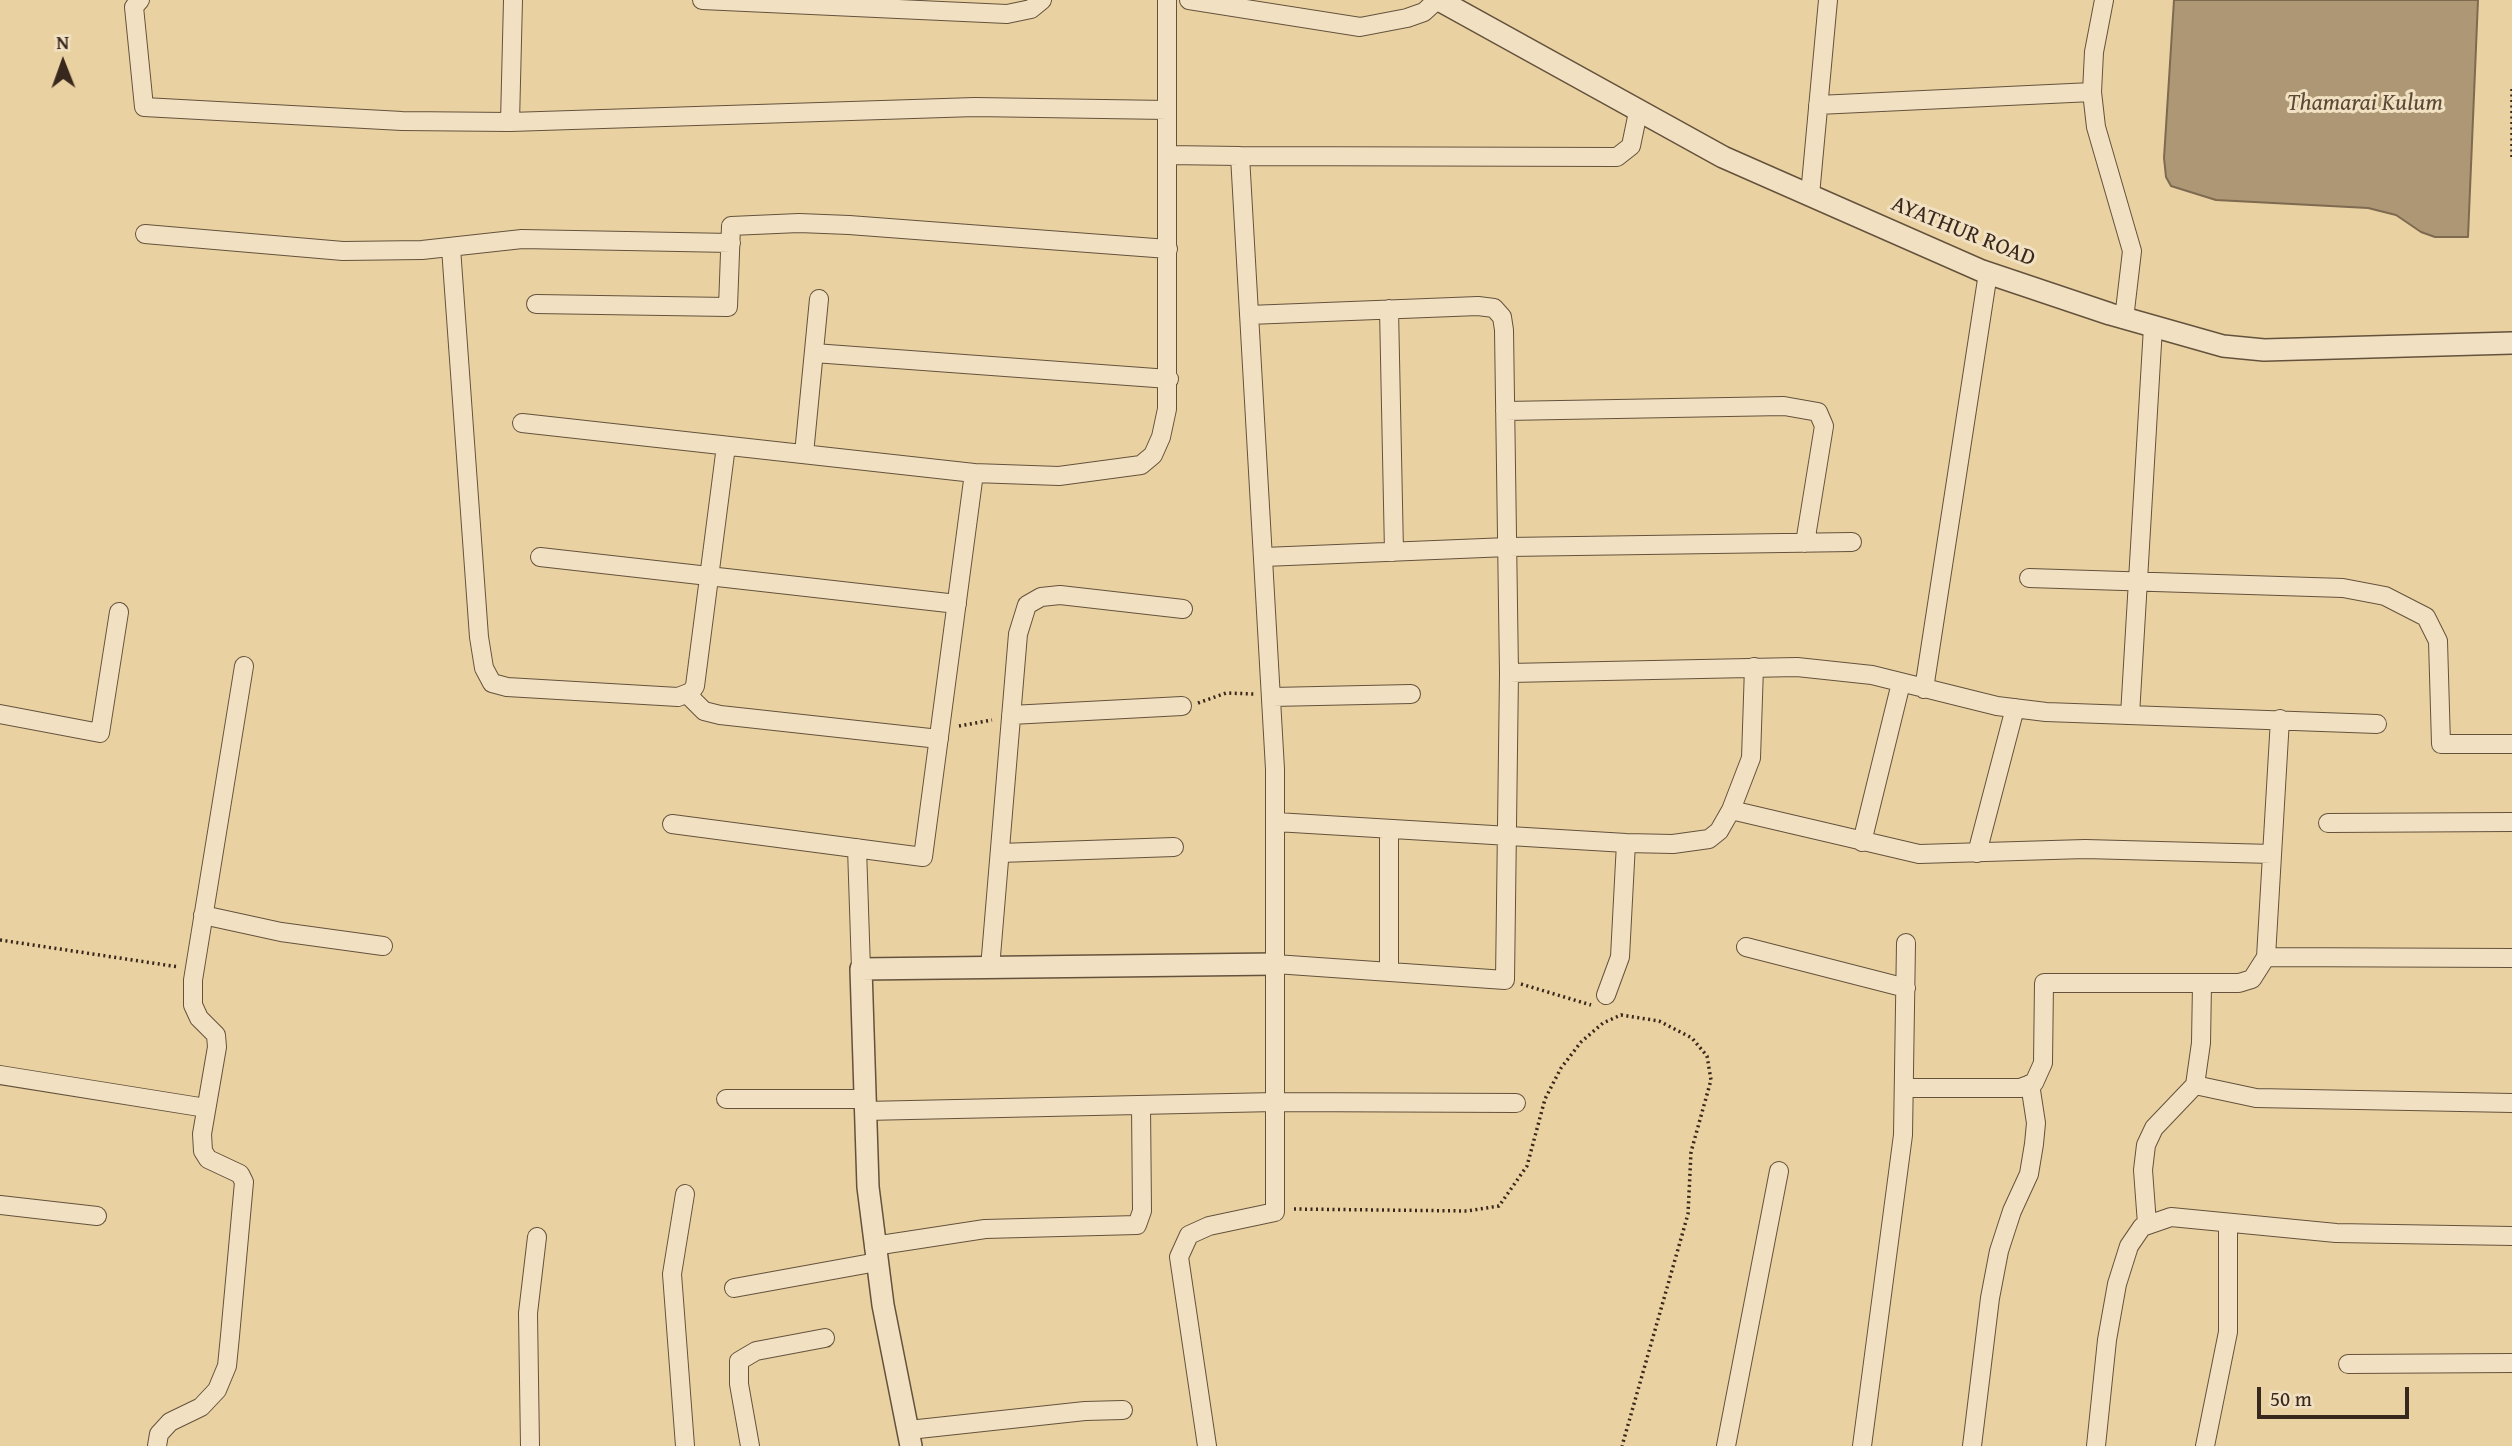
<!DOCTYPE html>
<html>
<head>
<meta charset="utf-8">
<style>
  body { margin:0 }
  #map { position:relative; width:2512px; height:1446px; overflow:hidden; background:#ead1a1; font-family:"Gentium Book Plus",serif }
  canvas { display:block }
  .north { position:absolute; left:28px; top:28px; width:70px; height:70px; -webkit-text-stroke:5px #f1e1c2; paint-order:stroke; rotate:359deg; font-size:19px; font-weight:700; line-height:28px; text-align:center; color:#38271c }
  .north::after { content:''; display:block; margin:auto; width:24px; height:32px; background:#38271c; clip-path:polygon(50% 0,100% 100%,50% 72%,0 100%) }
  .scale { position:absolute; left:2257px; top:1387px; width:152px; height:32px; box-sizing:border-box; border:4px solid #38271c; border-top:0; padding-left:9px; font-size:21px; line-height:24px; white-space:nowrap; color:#38271c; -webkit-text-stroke:5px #f1e1c2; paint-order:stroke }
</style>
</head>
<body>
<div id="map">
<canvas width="2512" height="1446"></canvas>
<div class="north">N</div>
<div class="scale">50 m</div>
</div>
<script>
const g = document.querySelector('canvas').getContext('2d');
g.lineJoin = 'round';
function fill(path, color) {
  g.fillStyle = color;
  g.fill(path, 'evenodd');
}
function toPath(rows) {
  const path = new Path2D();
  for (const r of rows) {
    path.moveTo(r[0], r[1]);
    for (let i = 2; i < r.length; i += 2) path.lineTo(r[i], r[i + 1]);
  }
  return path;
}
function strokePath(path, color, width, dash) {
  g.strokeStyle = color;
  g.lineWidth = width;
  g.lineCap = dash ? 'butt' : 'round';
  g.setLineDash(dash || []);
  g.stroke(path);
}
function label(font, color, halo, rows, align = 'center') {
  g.font = font + ' "Gentium Book Plus",serif';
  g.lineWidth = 6;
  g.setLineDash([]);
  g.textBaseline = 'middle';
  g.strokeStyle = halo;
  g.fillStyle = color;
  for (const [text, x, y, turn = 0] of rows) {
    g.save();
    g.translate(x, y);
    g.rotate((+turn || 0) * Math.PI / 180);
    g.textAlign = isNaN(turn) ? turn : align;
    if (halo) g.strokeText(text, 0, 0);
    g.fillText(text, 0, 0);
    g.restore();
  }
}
const water = toPath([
  [2174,0,2478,0,2468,237,2435,237,2421,232,2396,215,2368,208,2216,200,2171,186,2166,177,2164,158,2174,0]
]);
const path = toPath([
  [2512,89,2512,157],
  [1198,703,1226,693,1254,694],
  [959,726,992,720],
  [0,940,179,967],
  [1521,984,1591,1005],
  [1294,1209,1467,1211,1499,1206,1527,1166,1545,1099,1561,1068,1581,1042,1603,1023,1621,1015,1659,1021,1692,1038,1707,1056,1711,1080,1691,1152,1688,1214,1622,1446]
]);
const minor = toPath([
  [140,0,134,7,144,107,402,121,510,122,975,107,1167,110],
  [702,0,1007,14,1031,9,1042,0],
  [1167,0,1167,155,1240,156,1275,769,1275,1212,1209,1226,1189,1235,1179,1257,1207,1446],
  [1189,0,1360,27,1407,18,1424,12,1437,0],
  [2104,0,2094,52,2092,92,2096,127,2132,251,2124,319],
  [1818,105,2092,92],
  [510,122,513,0],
  [1240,156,1617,157,1631,146,1638,112],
  [1810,195,1828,0],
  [145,234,343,251,422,250,522,239,731,243],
  [451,248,479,637,484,668,492,683,507,687,678,697,691,692,695,686,726,446],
  [536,304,728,307,731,226,799,223,849,225,1168,249],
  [1389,309,1394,552],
  [1249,315,1478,306,1494,308,1502,317,1504,330,1509,673,1505,980,1275,964],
  [814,353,1169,379],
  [1505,411,1784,406,1818,412,1824,426,1805,543],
  [522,423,974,473,1059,476,1141,465,1153,455,1161,437,1167,409,1167,155],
  [804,454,819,299],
  [540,557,957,604],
  [1264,557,1508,547,1852,542],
  [2029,578,2343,588,2385,596,2426,617,2438,641,2441,744,2512,744],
  [1509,673,1797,667,1872,675,1997,706,2046,712,2377,724],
  [1924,689,1988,273],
  [687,694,704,711,720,715,939,739],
  [1272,697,1411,694],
  [0,714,100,733,119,612],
  [1011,715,1182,706],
  [2130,715,2153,327],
  [1731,810,1919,854,2085,849,2272,854],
  [1276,822,1626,843,1673,844,1709,839,1719,831,1731,810,1751,758,1754,667],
  [2328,823,2512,822],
  [672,824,923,857,974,473],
  [1389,829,1389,972],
  [1862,842,1901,683],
  [857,848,861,969],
  [1000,853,1174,847],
  [1977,853,2015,708],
  [203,915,281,932,383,946],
  [1746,947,1906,988],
  [2266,957,2512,958],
  [990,968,1018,634,1027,605,1041,597,1060,595,1183,609],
  [1606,995,1620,957,1626,843],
  [0,1075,206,1108],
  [2195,1085,2256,1098,2512,1103],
  [1906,1088,2020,1088,2034,1083,2043,1063,2044,983,2239,983,2252,979,2266,957,2280,719],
  [726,1099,864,1099],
  [865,1111,1275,1102,1516,1103],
  [0,1205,97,1216],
  [2147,1224,2143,1170,2146,1145,2154,1128,2195,1085,2201,1043,2202,984],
  [874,1246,985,1229,1137,1225,1142,1211,1141,1105],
  [734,1288,877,1262],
  [2348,1364,2512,1363],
  [909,1430,1085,1411,1123,1410],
  [157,1446,159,1434,170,1422,201,1407,217,1390,227,1366,230,1336,244,1182,240,1174,208,1159,203,1151,202,1134,217,1047,216,1035,199,1018,193,1005,193,980,244,666],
  [530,1446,528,1313,537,1237],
  [685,1446,672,1274,685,1194],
  [750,1446,739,1384,739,1361,756,1351,825,1338],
  [1726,1446,1779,1171],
  [1862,1446,1903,1135,1906,943],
  [1972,1446,1990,1298,1999,1251,2012,1211,2029,1174,2034,1144,2036,1123,2030,1084],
  [2096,1446,2107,1340,2117,1284,2129,1246,2142,1227,2171,1217,2336,1233,2512,1236],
  [2205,1446,2228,1332,2228,1224]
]);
const tertiary = toPath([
  [1439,0,1723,157,1982,271,2110,314,2223,346,2264,350,2512,343],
  [911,1446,883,1305,868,1187,861,969,1275,964]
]);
const streetNames = [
  ["AYATHUR ROAD",1963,232,22]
];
const waterNames = [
  ["Thamarai Kulum",2365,104]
];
fill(water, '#ad9774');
strokePath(water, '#7e6a51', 2);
strokePath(minor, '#64523d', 20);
strokePath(tertiary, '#64523d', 24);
strokePath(path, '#38271c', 3.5, [2, 3.5]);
strokePath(minor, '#f1e1c2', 18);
strokePath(tertiary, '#f1e1c2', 21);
label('23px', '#38271c', '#f1e1c2', streetNames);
label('italic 24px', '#5b4936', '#f1e1c2', waterNames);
</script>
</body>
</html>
